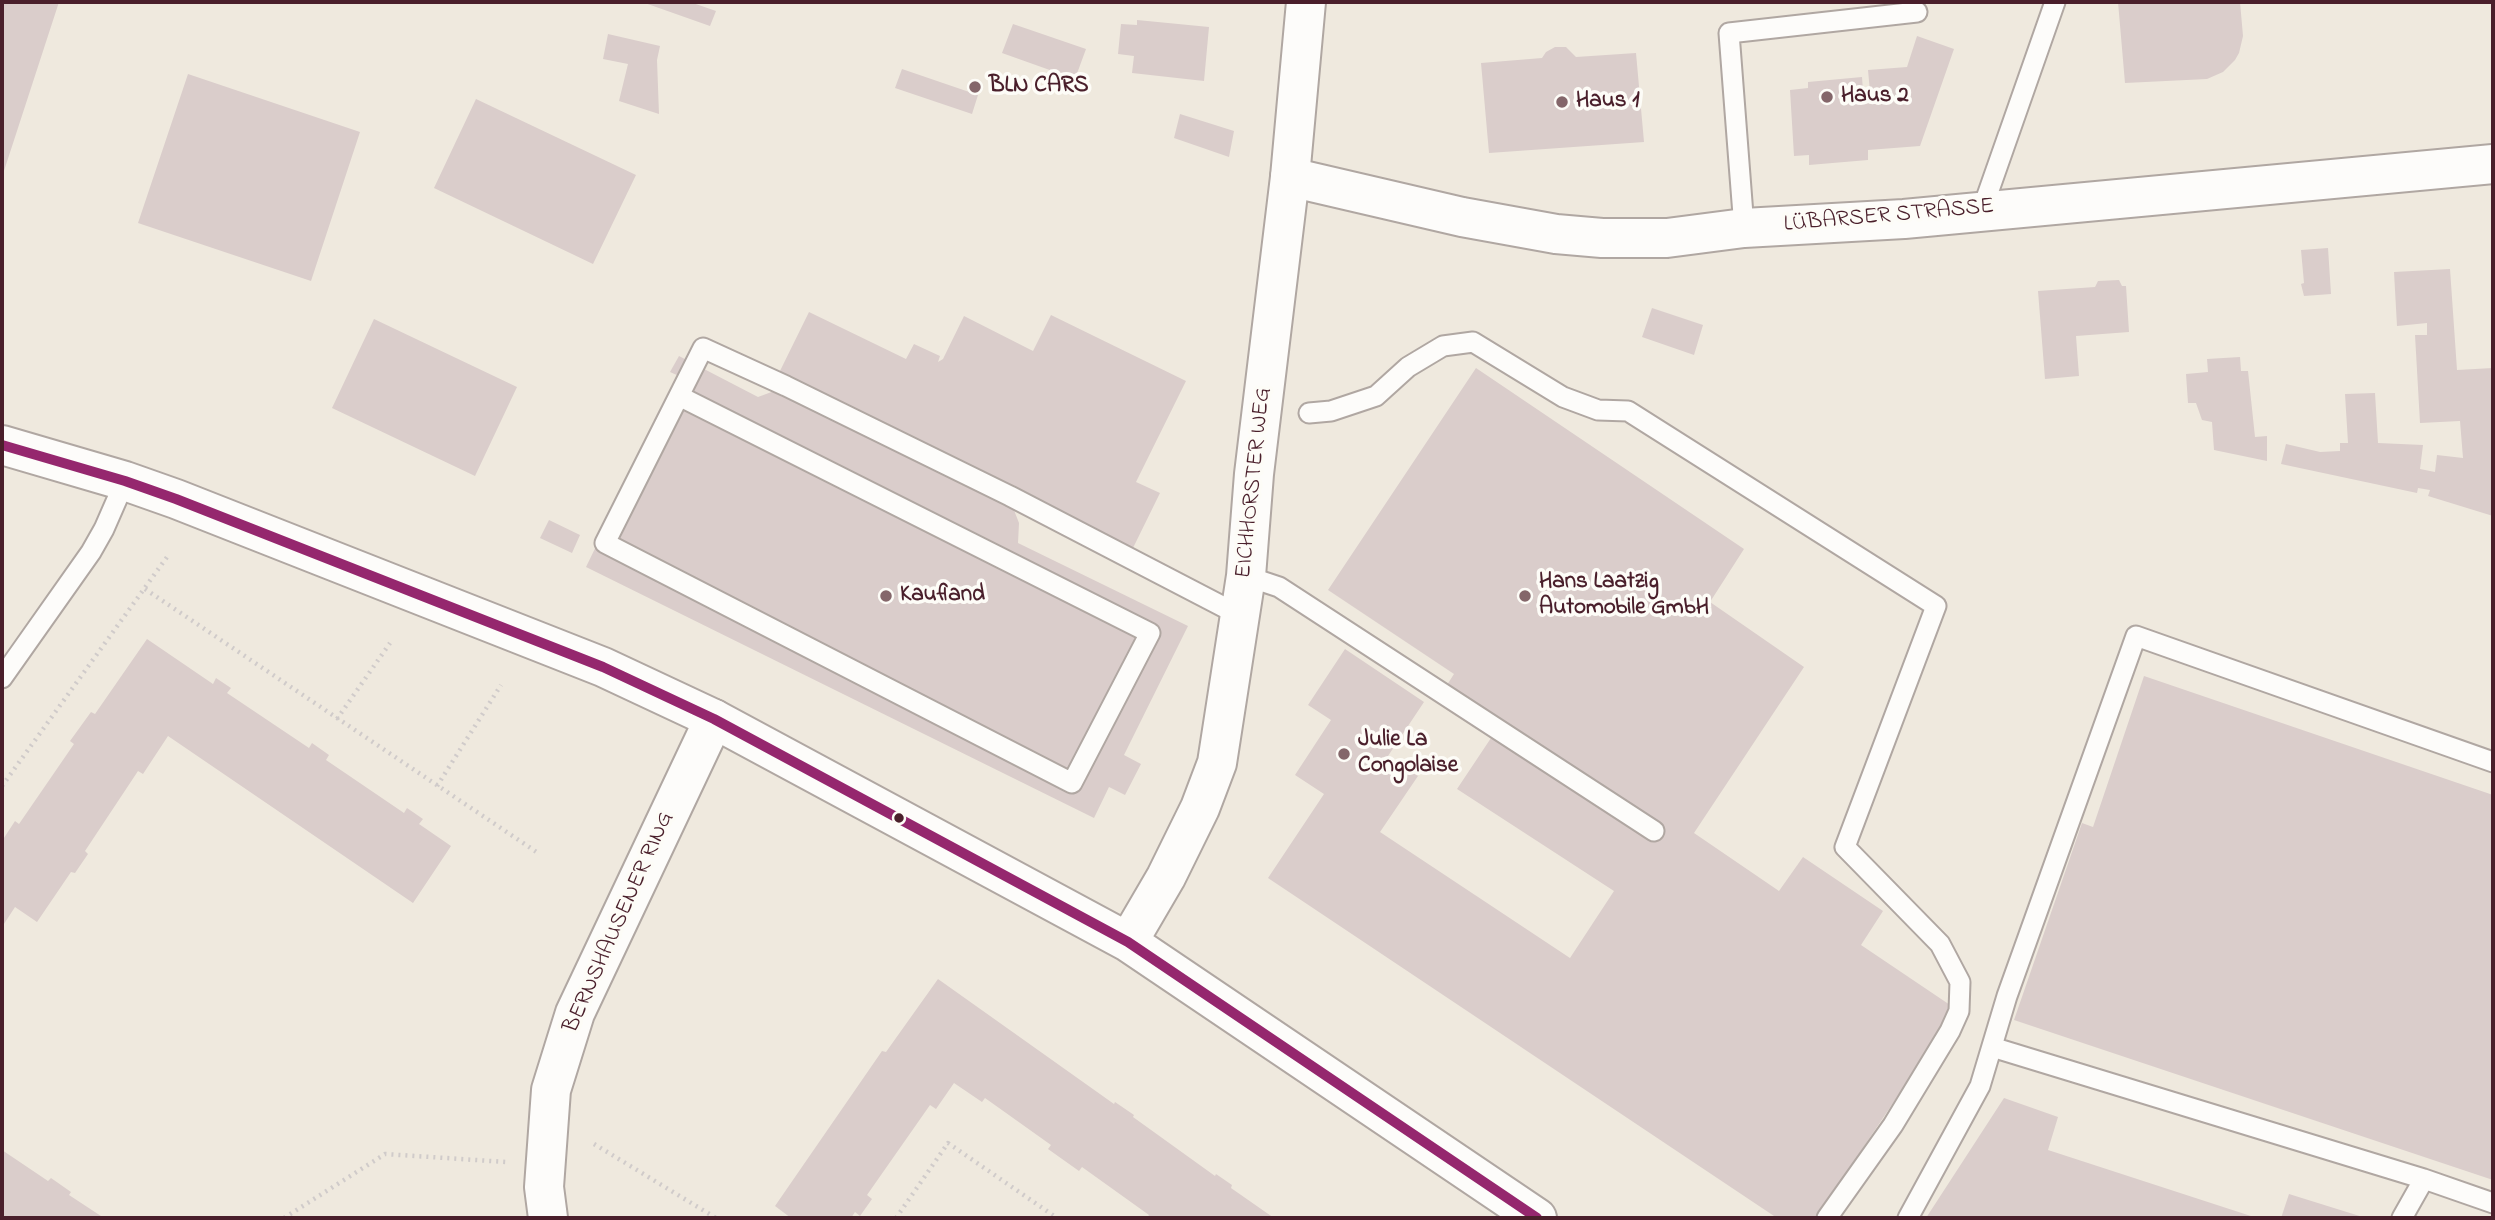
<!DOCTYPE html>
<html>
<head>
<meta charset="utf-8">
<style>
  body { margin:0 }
  #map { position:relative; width:2495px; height:1220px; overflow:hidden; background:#efe9de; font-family:"Indie Flower",sans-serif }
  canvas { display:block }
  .frame { position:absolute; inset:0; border:4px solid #4a1f2b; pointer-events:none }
</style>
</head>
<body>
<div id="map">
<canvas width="2495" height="1220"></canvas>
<div class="frame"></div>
</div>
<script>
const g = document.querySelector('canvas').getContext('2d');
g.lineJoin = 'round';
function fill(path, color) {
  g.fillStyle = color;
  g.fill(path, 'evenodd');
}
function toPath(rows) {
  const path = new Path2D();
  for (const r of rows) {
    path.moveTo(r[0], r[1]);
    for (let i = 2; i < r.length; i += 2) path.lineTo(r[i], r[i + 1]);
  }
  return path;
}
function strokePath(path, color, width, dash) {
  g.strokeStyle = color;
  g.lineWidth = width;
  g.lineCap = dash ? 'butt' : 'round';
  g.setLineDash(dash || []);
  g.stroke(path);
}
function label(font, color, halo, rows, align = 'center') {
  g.font = font + ' "Indie Flower",sans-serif';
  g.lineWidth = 7;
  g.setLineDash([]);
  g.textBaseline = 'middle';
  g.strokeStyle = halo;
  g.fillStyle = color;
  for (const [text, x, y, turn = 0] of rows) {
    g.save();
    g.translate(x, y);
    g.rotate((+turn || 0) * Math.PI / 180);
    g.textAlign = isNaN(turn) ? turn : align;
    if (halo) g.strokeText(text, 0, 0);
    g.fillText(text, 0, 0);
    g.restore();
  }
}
const building = toPath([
  [2,2,59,2,2,177],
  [642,2,690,2,716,11,710,26],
  [2118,2,2240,2,2243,36,2239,53,2235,60,2223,72,2207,79,2125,83],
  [1137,20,1209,27,1204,81,1132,73,1134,56,1118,54,1121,24,1137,25],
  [1013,24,1086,49,1075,79,1002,53],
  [608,34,660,46,657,60,659,114,619,101,628,64,603,59],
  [1917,36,1954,49,1920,146,1868,150,1868,160,1809,165,1809,155,1794,156,1790,90,1808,88,1808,82,1862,77,1864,104,1871,103,1868,70,1907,67],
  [1555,47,1566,47,1576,57,1636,53,1644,142,1489,153,1481,63,1542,58,1546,52],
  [902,69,978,95,972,114,895,88],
  [188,74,360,132,311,281,138,223],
  [476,99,636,175,593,264,434,188],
  [1180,114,1234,131,1229,157,1174,138],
  [2328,248,2331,294,2304,296,2301,284,2304,283,2301,250],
  [2450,269,2457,370,2493,368,2493,516,2428,496,2430,490,2418,488,2417,493,2281,464,2286,444,2320,452,2340,451,2340,443,2348,443,2345,394,2375,393,2378,443,2423,445,2420,469,2435,472,2437,455,2463,458,2460,421,2420,423,2415,335,2427,335,2427,323,2397,326,2394,272],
  [2119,280,2122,286,2126,286,2129,332,2076,336,2079,376,2045,379,2038,291,2095,287,2098,281],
  [1652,308,1703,325,1694,355,1642,337],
  [809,312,906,359,914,344,940,356,938,362,943,359,964,316,1033,351,1051,315,1186,381,1136,482,1160,493,1132,550,1012,505,1019,523,1018,543,1188,626,1124,755,1141,764,1125,795,1109,787,1094,818,586,567,679,376,670,372,679,356,758,397,777,390,778,375],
  [374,319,517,387,475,476,332,408],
  [2240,357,2241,371,2248,371,2255,437,2267,436,2267,461,2214,450,2212,422,2202,420,2196,403,2188,403,2186,374,2208,372,2207,359],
  [1476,368,1744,549,1710,602,1804,667,1694,833,1779,891,1803,857,1883,911,1861,945,1956,1009,1816,1218,1777,1218,1268,878,1324,794,1295,775,1331,720,1308,705,1345,649,1424,702,1388,756,1418,776,1380,832,1570,958,1614,891,1457,789,1501,723,1445,688,1454,674,1328,590],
  [549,520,580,535,572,553,540,538],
  [147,639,213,684,216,678,231,688,227,693,309,748,312,743,329,755,326,760,404,813,407,808,423,819,419,824,451,846,413,903,168,736,143,774,138,771,85,851,88,854,75,873,71,872,37,922,15,907,2,927,2,841,15,821,19,824,74,744,70,741,91,712,95,714],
  [2144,676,2493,795,2493,1180,2014,1020,2082,823,2093,827],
  [938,979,1114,1104,1115,1102,1134,1115,1133,1117,1215,1176,1216,1174,1232,1185,1231,1188,1274,1218,1147,1218,1149,1215,1082,1167,1079,1171,1048,1149,1051,1145,985,1098,982,1102,954,1083,936,1109,930,1105,867,1195,872,1199,860,1216,855,1212,851,1218,791,1218,775,1206,882,1051,886,1052],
  [2004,1098,2058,1117,2048,1150,2257,1218,1926,1218],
  [2,1150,48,1181,51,1178,71,1192,69,1195,104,1218,2,1218],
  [2289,1194,2366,1218,2281,1218]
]);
const path = toPath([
  [145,589,538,853],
  [337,719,390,643],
  [2,786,167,557],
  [437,786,501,685],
  [594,1144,716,1218],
  [284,1218,385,1154,506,1162],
  [896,1218,948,1143,1057,1218]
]);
const lane = toPath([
  [1982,210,2055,2],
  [1744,228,1729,33,1917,12],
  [679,396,1150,633,1072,783,605,543,703,348,786,386,1010,496,1241,616],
  [1309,413,1331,411,1376,396,1408,367,1443,346,1473,342,1563,397,1598,410,1628,411,1936,606,1845,847,1940,944,1960,982,1959,1011,1950,1031,1893,1125,1827,1218],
  [1246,576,1279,587,1654,831],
  [2,678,91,552,104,529,125,481],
  [1992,1047,2424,1179,2493,1203],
  [1908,1218,1980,1086,2007,996,2136,636,2493,762],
  [2402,1218,2424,1179]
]);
const street = toPath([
  [1290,177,1462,217,1556,234,1602,238,1667,238,1744,228,1904,219,2493,164],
  [548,1218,544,1187,551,1090,575,1013,714,719]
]);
const secondary = toPath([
  [2,445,125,481,176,499,603,667,714,719,1128,942,1537,1218],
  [1128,942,1166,877,1200,808,1217,763,1246,576,1254,474,1290,177,1306,2]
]);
const bus1 = toPath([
  [2,445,125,481,176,499,603,667,714,719,1128,942,1537,1218]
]);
const markers = [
  [975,87,7,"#84666a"],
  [1827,97,7,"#84666a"],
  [1562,102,7,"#84666a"],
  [886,596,7,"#84666a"],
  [1525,596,7,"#84666a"],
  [1344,754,7,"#84666a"],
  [899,818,6,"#4a1f2b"]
];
const poiNames = [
  ["BLN CARS",989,87],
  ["Haus 2",1841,97],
  ["Haus 1",1576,102],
  ["Hans Laatzig",1539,583],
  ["Automobile GmbH",1539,609],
  ["Kaufland",900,596],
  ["Julie La",1358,741],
  ["Congolaise",1358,767]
];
const streetNames = [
  ["LÜBARSER STRASSE",1889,217,-5],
  ["EICHHORSTER WEG",1255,483,-84],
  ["BERNSHAUSENER RING",620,923,-66]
];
fill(building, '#dacdcb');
strokePath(lane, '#b0a7a2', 23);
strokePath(street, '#b0a7a2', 42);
strokePath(secondary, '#b0a7a2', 42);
strokePath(path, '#d0cbca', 4.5, [2, 5]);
strokePath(lane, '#fdfcfa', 19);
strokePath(street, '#fdfcfa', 38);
strokePath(secondary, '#fdfcfa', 38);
strokePath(bus1, '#95276e', 10);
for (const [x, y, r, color] of markers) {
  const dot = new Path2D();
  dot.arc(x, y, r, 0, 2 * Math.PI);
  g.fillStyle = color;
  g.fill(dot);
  strokePath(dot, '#fdfcf7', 2.5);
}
label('bold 23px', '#4a1f2b', '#fdfcf7', poiNames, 'left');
label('23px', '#4a1f2b', '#fdfcf7', streetNames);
</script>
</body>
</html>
